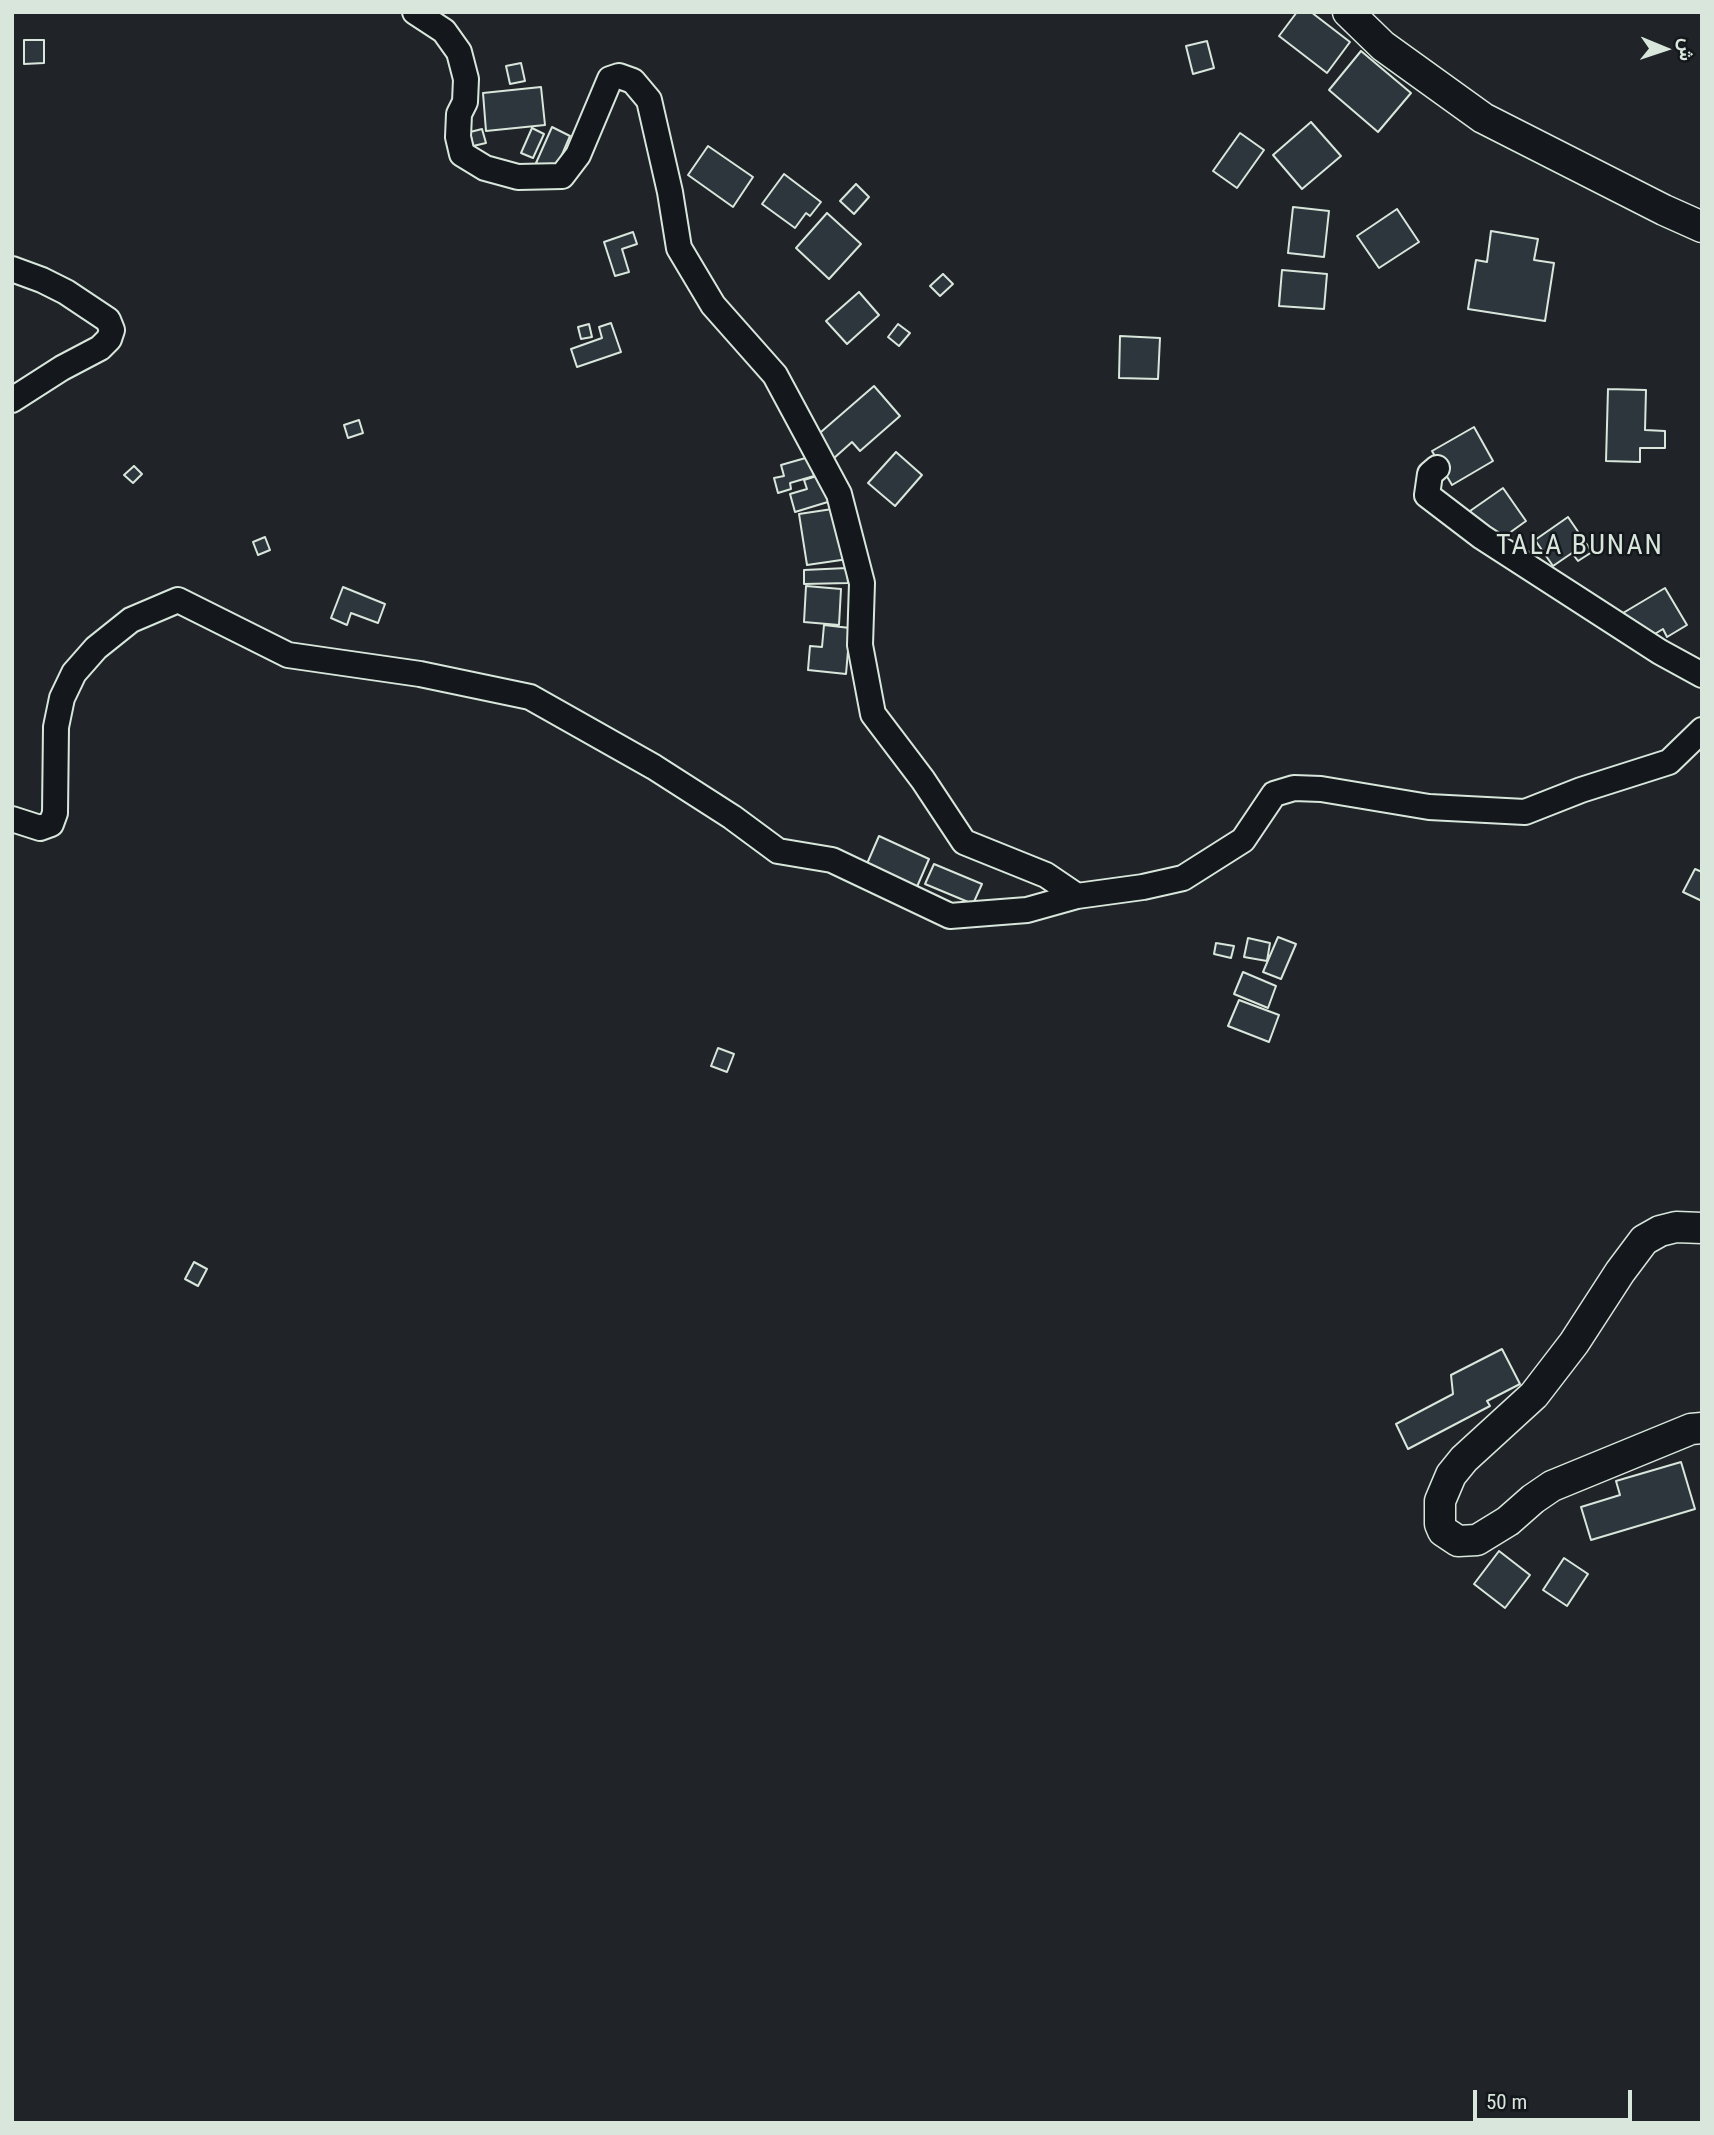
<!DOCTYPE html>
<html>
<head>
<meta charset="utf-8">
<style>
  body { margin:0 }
  #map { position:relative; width:1714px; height:2135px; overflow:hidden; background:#14181c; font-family:"Roboto Condensed",Vazirmatn,sans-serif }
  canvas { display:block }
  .frame { position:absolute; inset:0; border:14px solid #d8e6dc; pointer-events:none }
  .north { position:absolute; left:1630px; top:14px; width:70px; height:70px; -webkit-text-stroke:5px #14181c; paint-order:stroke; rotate:92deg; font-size:19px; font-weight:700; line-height:28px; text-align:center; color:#d8e6dc }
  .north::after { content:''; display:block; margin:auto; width:24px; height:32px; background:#d8e6dc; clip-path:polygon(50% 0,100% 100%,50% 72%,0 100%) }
  .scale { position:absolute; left:1473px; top:2090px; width:159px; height:32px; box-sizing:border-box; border:4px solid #d8e6dc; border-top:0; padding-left:9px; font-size:21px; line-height:24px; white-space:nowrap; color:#d8e6dc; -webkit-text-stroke:5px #14181c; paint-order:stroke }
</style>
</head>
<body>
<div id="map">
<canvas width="1714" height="2135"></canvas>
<div class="frame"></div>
<div class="north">ش</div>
<div class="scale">50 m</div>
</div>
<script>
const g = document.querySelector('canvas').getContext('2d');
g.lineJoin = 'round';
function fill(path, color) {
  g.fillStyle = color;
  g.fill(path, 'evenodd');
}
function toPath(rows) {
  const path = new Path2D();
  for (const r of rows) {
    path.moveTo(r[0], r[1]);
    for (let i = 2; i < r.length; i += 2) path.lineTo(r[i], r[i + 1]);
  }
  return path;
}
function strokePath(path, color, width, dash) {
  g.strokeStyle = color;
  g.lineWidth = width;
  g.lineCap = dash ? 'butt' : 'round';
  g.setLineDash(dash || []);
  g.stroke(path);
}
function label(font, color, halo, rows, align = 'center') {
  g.font = font + ' "Roboto Condensed",sans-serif';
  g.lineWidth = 5;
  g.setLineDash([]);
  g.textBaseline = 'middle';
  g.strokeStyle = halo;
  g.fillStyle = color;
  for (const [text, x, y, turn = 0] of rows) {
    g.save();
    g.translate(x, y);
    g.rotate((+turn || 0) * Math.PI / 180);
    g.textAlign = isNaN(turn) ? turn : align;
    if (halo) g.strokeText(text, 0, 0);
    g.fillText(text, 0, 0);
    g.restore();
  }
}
const green = toPath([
  [12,12,1702,12,1702,2123,12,2123,12,12]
]);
const building = toPath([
  [1297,12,1311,12,1350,42,1327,73,1279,36,1297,12],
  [24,40,44,40,44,63,24,64,24,40],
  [1207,41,1214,68,1193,74,1186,46,1207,41],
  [1361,51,1411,93,1378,132,1329,90,1361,51],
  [521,63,525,81,510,84,506,66,521,63],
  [541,87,545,125,486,131,483,93,541,87],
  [1311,122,1341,156,1302,189,1273,155,1311,122],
  [552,127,570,136,555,171,536,163,552,127],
  [532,128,544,134,533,158,521,153,532,128],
  [482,129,486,143,473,146,470,132,482,129],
  [1240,133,1264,150,1237,188,1213,171,1240,133],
  [708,146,753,177,733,207,688,175,708,146],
  [784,174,821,202,810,216,806,213,795,228,762,204,784,174],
  [856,184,869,197,854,214,840,201,856,184],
  [1293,207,1329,211,1324,257,1288,253,1293,207],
  [1397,209,1419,242,1379,268,1357,236,1397,209],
  [827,213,861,244,829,279,796,248,827,213],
  [1491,231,1538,239,1534,260,1554,263,1545,321,1468,309,1476,260,1487,262,1491,231],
  [633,232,637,244,622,249,629,272,615,276,604,242,633,232],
  [1282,270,1327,274,1324,309,1279,306,1282,270],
  [943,274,953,284,940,296,930,286,943,274],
  [859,292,879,315,847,344,826,321,859,292],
  [611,323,621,352,577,367,571,349,602,338,599,327,611,323],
  [589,324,592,337,581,339,578,327,589,324],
  [898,324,910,333,899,346,888,337,898,324],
  [1120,336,1160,338,1158,379,1119,378,1120,336],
  [874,386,900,416,860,451,852,442,833,459,814,438,874,386],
  [1608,389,1646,390,1645,430,1665,431,1665,448,1640,448,1640,462,1606,461,1608,389],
  [359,420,363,433,348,438,344,425,359,420],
  [1474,427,1493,461,1452,485,1432,451,1474,427],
  [896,452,922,475,895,506,868,483,896,452],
  [809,457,814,476,790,483,791,489,778,493,774,478,784,476,781,465,809,457],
  [134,466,142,474,133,483,124,475,134,466],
  [823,474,831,501,795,512,790,494,807,489,804,480,823,474],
  [1503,488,1526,521,1494,544,1470,511,1503,488],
  [839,508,848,559,807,565,799,514,839,508],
  [1568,517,1592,552,1578,561,1572,553,1553,566,1535,540,1568,517],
  [265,537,270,550,258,555,253,542,265,537],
  [847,568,848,583,804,584,804,570,847,568],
  [806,586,841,589,839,625,804,622,806,586],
  [343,587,385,604,378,623,351,613,347,625,331,618,343,587],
  [1665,588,1687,625,1667,637,1663,629,1648,638,1623,613,1665,588],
  [824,625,850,628,846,674,808,670,810,646,822,647,824,625],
  [879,836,929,859,916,889,866,866,879,836],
  [934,864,982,884,973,904,925,884,934,864],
  [1695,869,1702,872,1702,901,1683,892,1695,869],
  [1278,937,1296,944,1281,979,1263,972,1278,937],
  [1248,938,1270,943,1267,961,1244,957,1248,938],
  [1216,943,1234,946,1231,958,1214,954,1216,943],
  [1243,972,1276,986,1268,1008,1234,994,1243,972],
  [1239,1000,1279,1015,1269,1042,1228,1026,1239,1000],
  [718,1048,734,1054,727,1072,711,1066,718,1048],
  [194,1262,207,1269,198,1286,185,1279,194,1262],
  [1502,1349,1520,1384,1487,1401,1490,1406,1408,1449,1396,1424,1453,1394,1451,1375,1502,1349],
  [1681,1462,1695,1509,1591,1540,1581,1507,1620,1495,1616,1481,1681,1462],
  [1499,1551,1530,1575,1505,1608,1474,1584,1499,1551],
  [1564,1558,1588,1574,1567,1606,1543,1590,1564,1558]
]);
const minor = toPath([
  [415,12,444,31,459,52,466,79,465,102,459,114,458,137,462,154,485,168,518,177,562,176,578,155,610,79,619,76,633,81,649,100,670,192,679,248,713,305,775,375,839,494,862,583,860,645,873,714,923,780,964,842,1046,875,1077,896,1143,887,1183,878,1243,840,1274,794,1294,788,1321,789,1429,807,1525,812,1581,790,1669,762,1702,730],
  [12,269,42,280,66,292,108,320,112,330,109,339,100,348,62,368,12,400],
  [1437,468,1430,474,1427,495,1482,537,1660,652,1702,675],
  [12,819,40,828,51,824,55,813,56,727,62,698,74,673,96,648,131,620,178,600,288,655,420,674,530,697,654,767,732,817,778,851,832,860,950,916,1027,910,1077,896]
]);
const major = toPath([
  [1348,12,1383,46,1483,118,1664,210,1702,227],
  [1702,1228,1676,1227,1660,1231,1644,1240,1620,1272,1574,1343,1534,1395,1464,1459,1451,1475,1440,1501,1440,1524,1443,1531,1458,1541,1477,1540,1508,1521,1533,1499,1552,1486,1691,1429,1702,1428]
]);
const quarterNames = [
  ["TALA BUNAN",1580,547]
];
fill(green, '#202428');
strokePath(green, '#939e99', 2);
fill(building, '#2c363c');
strokePath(building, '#d8e6dc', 2);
strokePath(minor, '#d8e6dc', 28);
strokePath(major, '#d8e6dc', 33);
strokePath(minor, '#14181c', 24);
strokePath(major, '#14181c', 30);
g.letterSpacing = '2px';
label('28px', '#d8e6dc', '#14181c', quarterNames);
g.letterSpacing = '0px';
</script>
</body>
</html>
